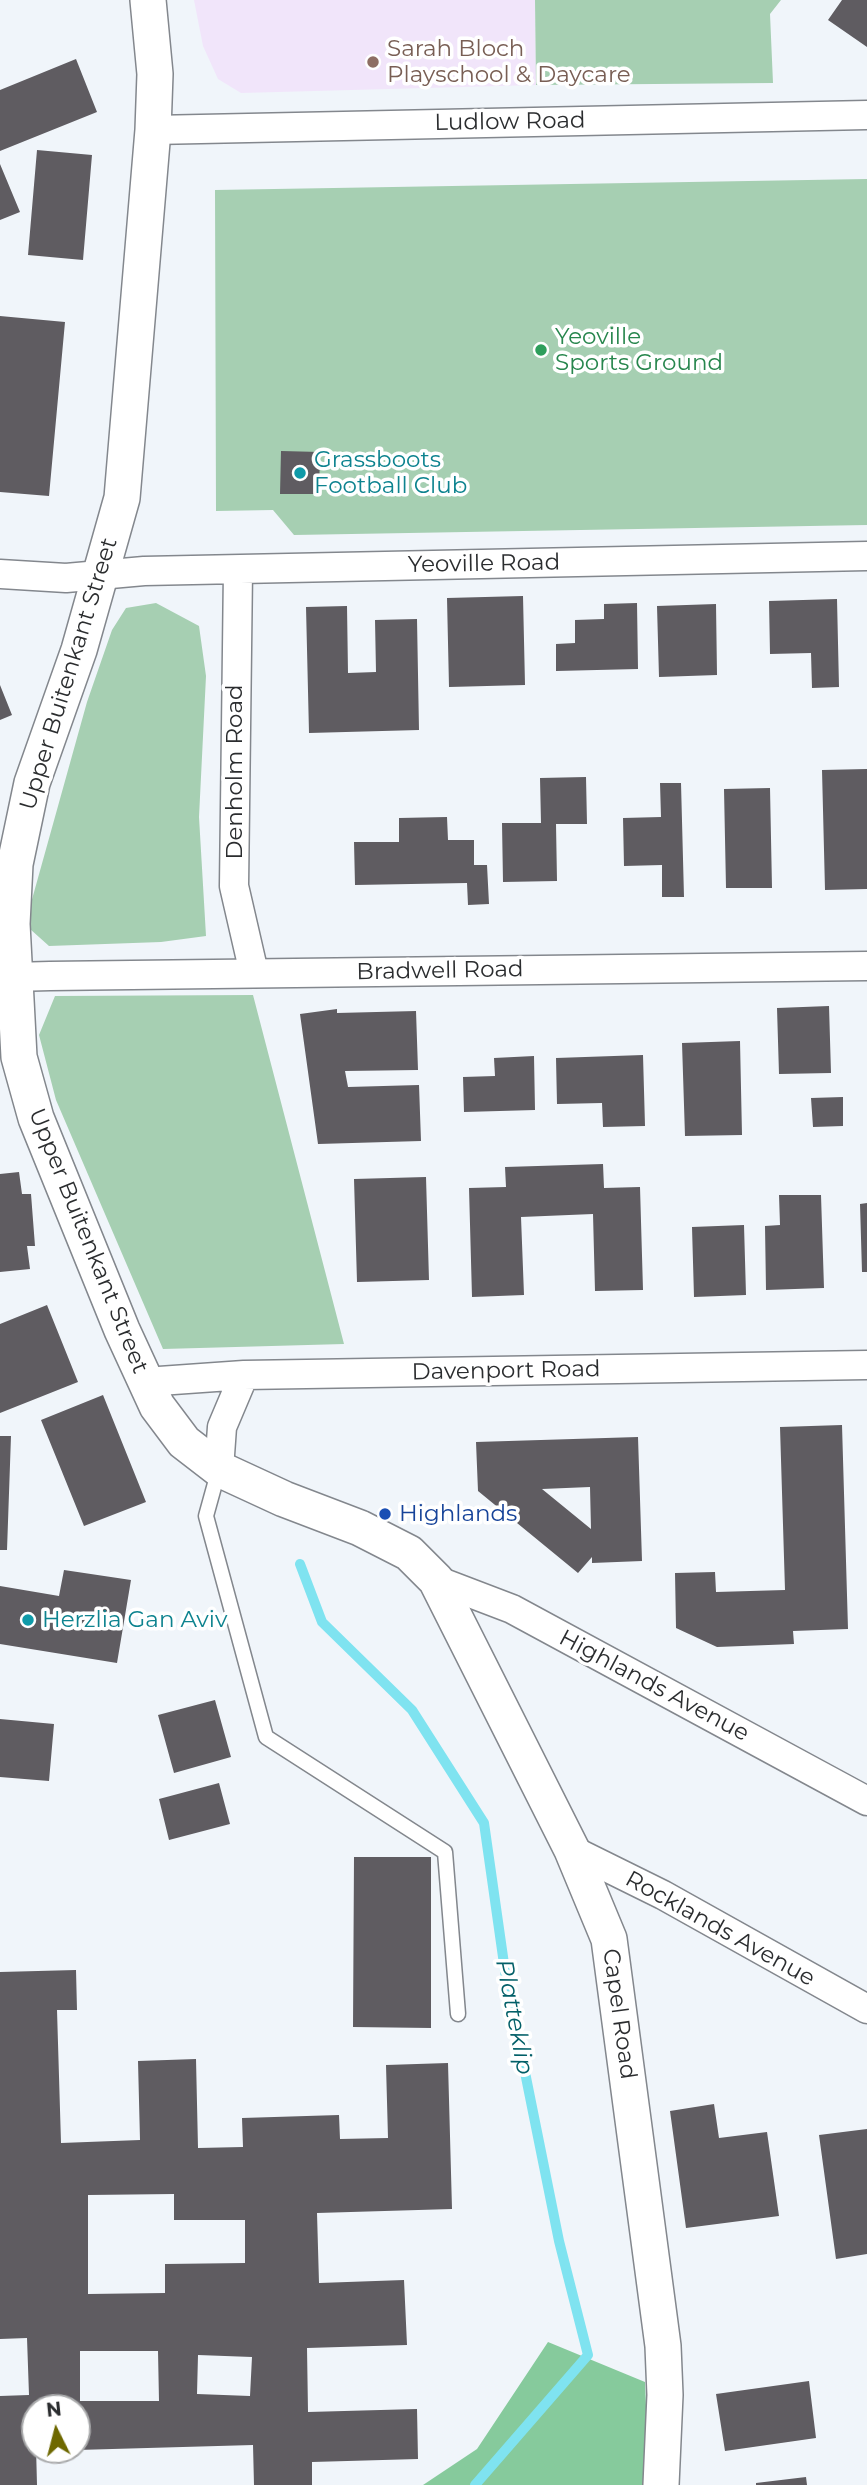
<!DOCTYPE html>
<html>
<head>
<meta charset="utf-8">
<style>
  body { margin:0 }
  #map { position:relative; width:867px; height:2485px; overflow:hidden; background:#f0f5fa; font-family:Montserrat,sans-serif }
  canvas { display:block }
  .north { position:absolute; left:21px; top:2394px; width:70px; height:70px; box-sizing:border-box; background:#fff; border:2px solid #aaabac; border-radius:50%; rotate:354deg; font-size:19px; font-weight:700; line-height:28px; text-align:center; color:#2b2d2f }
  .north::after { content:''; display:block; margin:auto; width:24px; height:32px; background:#6e6800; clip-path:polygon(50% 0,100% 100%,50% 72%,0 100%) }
</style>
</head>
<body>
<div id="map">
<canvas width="867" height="2485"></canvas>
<div class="north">N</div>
</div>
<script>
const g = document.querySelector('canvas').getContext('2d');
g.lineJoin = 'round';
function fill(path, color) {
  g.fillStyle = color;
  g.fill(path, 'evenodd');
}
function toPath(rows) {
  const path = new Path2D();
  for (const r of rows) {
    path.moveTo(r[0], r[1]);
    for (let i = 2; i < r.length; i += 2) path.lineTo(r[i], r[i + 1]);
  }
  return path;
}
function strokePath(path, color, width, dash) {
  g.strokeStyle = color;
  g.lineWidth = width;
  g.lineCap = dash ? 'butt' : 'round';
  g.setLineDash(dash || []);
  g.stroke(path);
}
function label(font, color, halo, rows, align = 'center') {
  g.font = font + ' Montserrat,sans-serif';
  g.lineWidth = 7;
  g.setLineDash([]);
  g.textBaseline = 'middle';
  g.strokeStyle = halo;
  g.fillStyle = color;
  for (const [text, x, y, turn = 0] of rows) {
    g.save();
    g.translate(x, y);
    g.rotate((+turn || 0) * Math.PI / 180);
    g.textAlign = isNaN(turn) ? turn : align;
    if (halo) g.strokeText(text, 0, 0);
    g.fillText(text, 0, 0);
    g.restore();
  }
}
const education = toPath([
  [194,0,535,0,536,85,241,93,218,79,203,46]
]);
const green = toPath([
  [535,0,781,0,770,14,773,83,536,85],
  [867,179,867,525,294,535,273,510,216,511,215,190],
  [156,603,199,626,206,676,199,817,206,936,161,942,49,946,30,929,31,903,87,702,112,630,126,608],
  [253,995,344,1344,163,1349,56,1100,39,1035,55,996]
]);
const forest = toPath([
  [548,2342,645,2382,649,2475,643,2485,423,2485,477,2449]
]);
const stream = toPath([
  [300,1564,322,1622,412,1710,484,1823,506,1978,559,2241,588,2355,475,2485]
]);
const building = toPath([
  [842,0,867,0,867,47,828,20],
  [76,59,97,112,0,151,0,90],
  [37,150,92,155,83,260,28,255],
  [0,164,20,212,0,220],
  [0,316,65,322,49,496,0,492],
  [281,451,320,452,319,494,280,494],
  [523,596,525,685,449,687,447,598],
  [837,599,839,687,812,688,811,653,770,654,769,601],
  [637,603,638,669,556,671,556,644,575,643,575,620,604,619,604,604],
  [716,604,717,675,659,677,657,606],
  [347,606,348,673,376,672,375,620,417,619,419,730,309,733,306,607],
  [0,685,12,715,0,720],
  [867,769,867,889,825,890,822,770],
  [586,777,587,824,556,824,557,881,503,882,502,823,541,823,540,778],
  [660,783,681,783,684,897,662,897,662,865,624,866,623,818,661,817],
  [770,788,772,888,726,888,724,789],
  [447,817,448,840,474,840,474,865,487,865,489,904,468,905,467,883,355,885,354,842,399,842,399,818],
  [829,1006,831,1073,779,1074,777,1008],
  [337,1009,337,1013,416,1011,418,1070,345,1071,348,1087,419,1085,421,1141,318,1144,300,1014],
  [740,1041,742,1135,685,1136,682,1043],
  [643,1055,645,1126,603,1127,602,1103,557,1104,556,1058],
  [534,1056,535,1110,464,1112,463,1077,495,1076,494,1058],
  [843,1097,843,1126,813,1127,811,1098],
  [603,1164,604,1188,640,1187,643,1290,595,1291,593,1214,521,1217,524,1295,472,1297,469,1188,506,1187,505,1167],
  [19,1172,22,1194,31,1194,35,1246,27,1246,30,1269,0,1272,0,1174],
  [426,1177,429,1280,357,1282,354,1179],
  [779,1195,821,1195,824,1288,766,1290,765,1226,780,1225],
  [867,1203,867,1272,862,1272,860,1204],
  [744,1225,746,1295,694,1297,692,1227],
  [47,1305,78,1382,0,1413,0,1324],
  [103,1395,146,1502,84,1526,41,1420],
  [842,1425,848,1629,793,1631,794,1644,717,1647,676,1628,675,1573,715,1572,716,1592,785,1590,780,1427],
  [0,1436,11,1436,7,1550,0,1550],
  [638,1437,642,1561,592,1563,592,1557,578,1573,478,1491,476,1442],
  [590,1487,591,1529,542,1489],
  [64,1570,131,1580,117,1663,0,1644,0,1586,59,1596],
  [215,1700,231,1757,174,1773,158,1715],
  [0,1719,54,1724,49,1781,0,1777],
  [219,1783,230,1824,169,1840,159,1799],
  [354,1857,431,1857,431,2028,353,2027],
  [76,1970,77,2010,57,2010,61,2143,140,2140,138,2061,196,2059,198,2148,243,2147,242,2118,339,2115,340,2139,388,2138,386,2065,448,2063,452,2209,317,2213,319,2283,404,2280,407,2345,307,2348,308,2412,417,2409,418,2459,312,2462,312,2485,254,2485,253,2445,77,2450,77,2408,35,2408,37,2485,0,2485,0,2396,29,2395,27,2338,0,2339,0,1972],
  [174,2194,174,2220,245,2220,245,2263,165,2264,165,2293,88,2294,88,2195],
  [80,2351,158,2351,159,2401,80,2401],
  [198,2355,252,2357,250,2396,197,2394],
  [714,2104,719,2138,767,2132,779,2216,686,2228,670,2111],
  [867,2129,867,2254,836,2259,819,2135],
  [809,2381,816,2438,725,2451,716,2394],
  [806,2477,807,2485,756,2485,756,2483]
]);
const service = toPath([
  [219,1469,206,1516,266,1737,445,1852,458,2014]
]);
const minor = toPath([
  [153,130,867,115],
  [238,570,234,886,254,973],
  [0,574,66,578,144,571,867,556],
  [0,986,13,977,50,976,867,966],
  [145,1382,244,1375,867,1365],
  [219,1469,222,1427,244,1375],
  [436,1580,512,1609,867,1801],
  [572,1850,663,1895,867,2009]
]);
const tertiary = toPath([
  [148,0,155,74,153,130,122,498,79,650,32,783,15,864,12,924,19,1057,36,1118,122,1330,157,1406,184,1442,219,1469,284,1499,360,1528,409,1553,436,1580,572,1850,609,1939,663,2346,665,2395,661,2485]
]);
const markers = [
  [373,62,7,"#8d6e63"],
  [541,350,7,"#2e9e5b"],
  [300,473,7,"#0f9aa8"],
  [385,1514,7,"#1a4fb4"],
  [28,1620,7,"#0f9aa8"]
];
const educationNames = [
  ["Sarah Bloch",387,49],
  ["Playschool & Daycare",387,75]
];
const streetNames = [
  ["Ludlow Road",510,122,-1],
  ["Yeoville Road",484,564,-1],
  ["Upper Buitenkant Street",69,674,-73],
  ["Denholm Road",235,772,-90],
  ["Bradwell Road",440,971,-1],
  ["Upper Buitenkant Street",88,1241,68],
  ["Davenport Road",506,1371,-1],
  ["Highlands Avenue",654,1686,28],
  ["Rocklands Avenue",720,1929,29],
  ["Capel Road",619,2014,82]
];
const leisureNames = [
  ["Yeoville",555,337],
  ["Sports Ground",555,363]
];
const cultureNames = [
  ["Grassboots",314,460],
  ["Football Club",314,486],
  ["Herzlia Gan Aviv",42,1620]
];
const transitNames = [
  ["Highlands",399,1514]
];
const waterNames = [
  ["Platteklip",514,2017,79]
];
fill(education, '#f1e5fa');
fill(green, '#a6cfb2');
fill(forest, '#86ca9c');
strokePath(stream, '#7fe3f0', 10);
fill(building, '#5f5c61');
strokePath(service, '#83878d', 17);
strokePath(minor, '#83878d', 31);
strokePath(tertiary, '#83878d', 38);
strokePath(service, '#fff', 14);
strokePath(minor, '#fff', 28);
strokePath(tertiary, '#fff', 35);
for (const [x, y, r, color] of markers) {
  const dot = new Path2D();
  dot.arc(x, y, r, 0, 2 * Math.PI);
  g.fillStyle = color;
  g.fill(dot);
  strokePath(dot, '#fff', 2.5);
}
label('23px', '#785e54', '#fff', educationNames, 'left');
label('23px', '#2b2d2f', '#fff', streetNames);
label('23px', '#27864d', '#fff', leisureNames, 'left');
label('23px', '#0d838f', '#fff', cultureNames, 'left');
label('23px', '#164399', '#fff', transitNames, 'left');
label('italic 24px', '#025f68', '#fff', waterNames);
</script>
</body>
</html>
